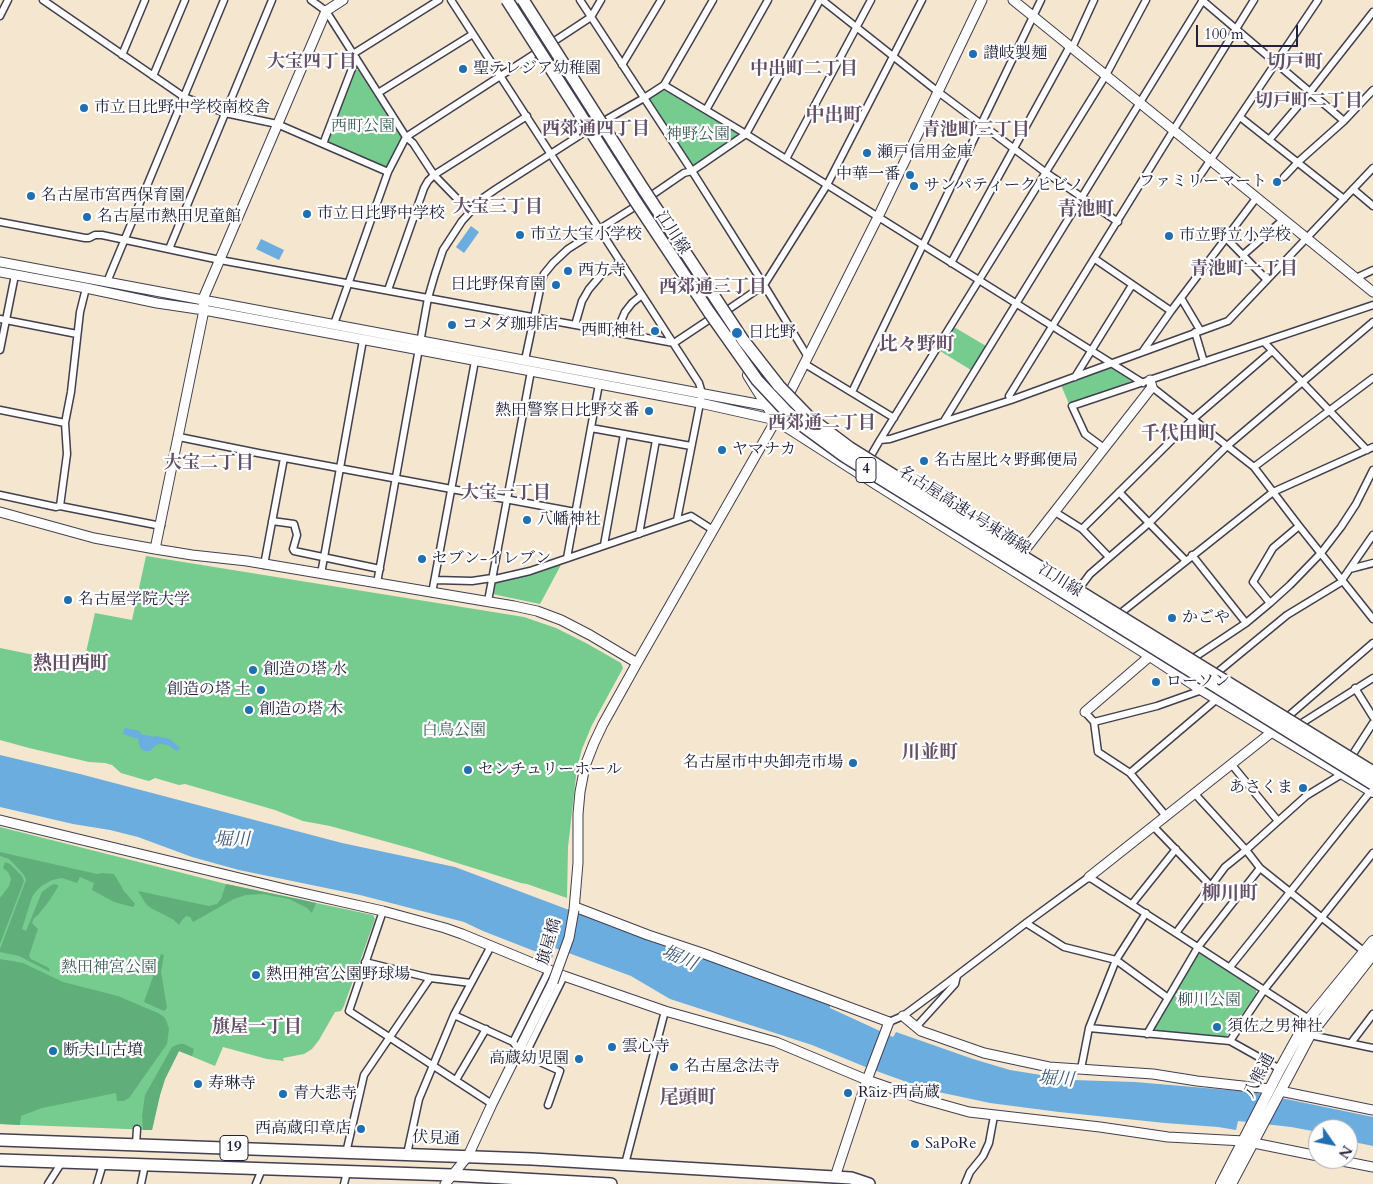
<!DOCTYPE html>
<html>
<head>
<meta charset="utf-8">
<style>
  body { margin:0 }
  #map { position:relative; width:1373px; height:1184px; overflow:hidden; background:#f4e6cf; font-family:Cardo,serif }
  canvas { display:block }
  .north { position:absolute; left:1308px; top:1119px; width:50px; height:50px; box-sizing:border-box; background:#fff; border:1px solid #a7a7b1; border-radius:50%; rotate:123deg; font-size:14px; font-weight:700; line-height:20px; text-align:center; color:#22223b }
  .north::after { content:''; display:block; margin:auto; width:18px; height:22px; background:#1f6fb2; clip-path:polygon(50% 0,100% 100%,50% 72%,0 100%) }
  .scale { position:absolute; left:1196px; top:25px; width:102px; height:22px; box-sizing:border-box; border:2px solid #22223b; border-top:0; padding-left:6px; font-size:15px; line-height:18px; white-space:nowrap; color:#22223b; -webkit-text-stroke:4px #fff; paint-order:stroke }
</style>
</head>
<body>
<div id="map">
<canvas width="1373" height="1184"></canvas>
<div class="north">N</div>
<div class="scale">100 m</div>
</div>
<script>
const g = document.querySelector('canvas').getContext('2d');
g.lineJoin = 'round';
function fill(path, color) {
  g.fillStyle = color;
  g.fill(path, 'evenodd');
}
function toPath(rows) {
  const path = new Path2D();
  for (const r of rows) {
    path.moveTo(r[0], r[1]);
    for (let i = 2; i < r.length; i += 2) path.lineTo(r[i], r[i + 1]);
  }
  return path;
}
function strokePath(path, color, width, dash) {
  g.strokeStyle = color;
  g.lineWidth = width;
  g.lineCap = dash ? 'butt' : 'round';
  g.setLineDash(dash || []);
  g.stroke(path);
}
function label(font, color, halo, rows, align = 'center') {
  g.font = font + ' Cardo,"Noto Serif JP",serif';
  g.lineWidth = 4.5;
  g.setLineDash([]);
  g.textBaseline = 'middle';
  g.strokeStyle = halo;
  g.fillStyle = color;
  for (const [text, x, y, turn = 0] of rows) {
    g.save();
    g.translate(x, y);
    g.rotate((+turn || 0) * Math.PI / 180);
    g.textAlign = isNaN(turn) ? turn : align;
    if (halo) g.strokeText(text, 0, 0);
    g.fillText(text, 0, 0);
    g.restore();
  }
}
const green = toPath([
  [354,70,358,70,402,138,387,168,330,143,328,140],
  [664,90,737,133,737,136,695,165,691,164,649,102,650,98],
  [954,327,986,346,971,370,940,351],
  [1109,367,1113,367,1131,378,1130,384,1069,404,1061,385],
  [146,556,524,617,556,628,586,643,621,663,623,668,592,725,582,749,577,768,568,847,567,898,527,884,521,883,413,849,330,826,303,821,275,810,185,784,179,785,155,778,149,781,145,780,121,773,112,765,105,763,89,762,29,748,0,740,0,648,83,665,95,613,132,620],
  [562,563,540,604,492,594,494,582,532,573],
  [0,827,226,884,373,915,375,919,344,1006,341,1011,335,1012,319,1040,312,1049,304,1054,283,1058,284,1061,267,1059,223,1047,215,1066,179,1051,165,1079,160,1095,152,1130,0,1124],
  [1200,953,1256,990,1256,994,1227,1036,1224,1038,1156,1031,1154,1028,1197,955]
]);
const forest = toPath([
  [0,852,97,874,102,873,114,874,124,891,135,904,133,907,114,902,92,890,94,883,80,877,77,883,62,878,52,880,43,885,37,890,32,897,22,929,26,931,42,892,50,886,54,884,58,885,58,887,49,901,38,915,34,918,32,923,38,929,29,956,31,959,49,968,50,972,19,956,0,952,0,949,26,880,24,875,15,865,9,859,0,856],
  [5,862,10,864,22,876,24,881,0,944,0,898,9,886,11,879,8,872,3,868],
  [226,884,299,899,316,903,312,913,307,908,289,899,263,894,246,895,234,899,193,922,190,917,186,916,182,920,179,925,174,920,151,908,146,904,138,891,209,906,217,904,221,899],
  [161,954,164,955,161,972,167,1008,164,1011,144,1002],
  [0,959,23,963,63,982,118,996,158,1013,164,1017,166,1020,169,1029,167,1044,129,1098,124,1101,117,1101,116,1093,42,1108,21,1116,20,1125,0,1124],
  [179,1044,184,1044,194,1049,192,1056,179,1051,165,1079,160,1095,152,1130,143,1130,142,1116,145,1095,172,1047]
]);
const water = toPath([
  [471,226,479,232,464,253,456,247],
  [261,239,284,250,279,260,256,249],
  [126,728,140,731,141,734,154,737,156,736,170,739,180,748,177,751,168,745,160,744,156,745,150,751,144,751,140,748,138,739,123,734,124,729],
  [0,755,80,774,342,843,455,867,585,916,763,977,830,1003,830,1008,893,1037,896,1032,973,1059,1010,1070,1072,1080,1135,1082,1252,1092,1373,1117,1373,1146,1349,1141,1349,1139,1348,1139,1348,1129,1318,1129,1318,1132,1291,1127,1238,1121,1236,1130,1218,1127,1165,1123,1059,1112,990,1103,929,1090,868,1068,812,1045,670,999,631,976,555,948,552,958,483,931,464,922,360,895,239,870,192,857,138,837,110,830,73,824,0,807]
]);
const street = toPath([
  [43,0,184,97,225,113,277,124,388,172],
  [311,0,326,11,406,137,413,143,434,175,470,212],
  [451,0,699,383,702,393,677,520],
  [580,0,692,171,764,285,808,357],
  [822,0,937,91,1045,172,1118,222],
  [1202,0,1344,121],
  [0,16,8,0],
  [1072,48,1094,0],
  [353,54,439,0],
  [122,55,145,0],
  [622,65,661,0],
  [153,76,185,0],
  [664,85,746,134,1143,383],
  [378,93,473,34],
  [706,110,768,0],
  [1240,117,1344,199],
  [604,121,644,98,664,85,713,0],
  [1269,140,1310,92,1373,12],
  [323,144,356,58],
  [786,159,871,0],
  [1284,177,1298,162,1344,121,1373,90],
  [1197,180,1318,0],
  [1353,189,1373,206],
  [0,222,85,238,89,238,95,235,102,235,220,260,674,343,710,319],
  [1226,238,1267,280],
  [169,249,272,0],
  [1243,255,1284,219],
  [1095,259,1171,311],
  [951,263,1070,46],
  [1356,278,1373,270],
  [107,282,224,0],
  [388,290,424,188,428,181,434,175,527,116],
  [1181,298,1200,330],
  [726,311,764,285,827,185,922,0],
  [0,319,77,334],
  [334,324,388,172,406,137,553,42,591,17,601,0],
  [575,325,582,301,589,289,601,275,621,262],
  [1195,332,1204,362],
  [616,333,625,312,632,303,642,295],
  [1264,342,1367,450],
  [0,350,15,275],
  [1143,351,1171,311,1257,197],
  [525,360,542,280,544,274,553,263,568,249,636,206,684,173,692,171,746,134,820,0],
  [805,364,894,418],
  [1075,377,1132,285],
  [1152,387,1254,467,1299,526,1373,619],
  [852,392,1041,0],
  [1011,400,1009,396,1254,0],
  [0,410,65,423],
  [944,421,1203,0],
  [591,428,691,446],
  [179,437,258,453,575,512],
  [880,440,1106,75,1146,0],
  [1104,448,1085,434,1072,406,1373,305],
  [869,459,880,440,890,439,1011,400,1228,321,1373,168],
  [1254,467,1373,378],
  [1119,492,1186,561],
  [0,495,56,507,60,506,161,526],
  [60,506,67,454,65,423,71,392,80,312,86,288],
  [1055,512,1082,529,1109,557],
  [272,521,294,524,297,535,293,549,294,551,380,569],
  [1082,529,1193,419,1272,351],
  [639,534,656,440],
  [604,545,624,434],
  [1192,555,1246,623],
  [567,558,599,384],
  [264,565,284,458],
  [1350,569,1373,563],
  [321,574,363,340],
  [435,580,472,581,492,578],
  [491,580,530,571,691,516,713,530],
  [1342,580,1373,535],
  [377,583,428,298,435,274,443,250,462,221,483,198,496,189,588,130],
  [1081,586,1090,574,1149,523,1227,446,1373,322],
  [432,593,475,361],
  [488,601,531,371],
  [1270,603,1253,582,1273,548,1299,526],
  [1122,612,1273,492,1373,447],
  [1195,657,1246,623,1270,603,1290,585,1321,553,1341,527,1356,504,1373,470],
  [1219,671,1287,615,1343,581],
  [1355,688,1373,717],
  [1085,712,1094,722,1098,752,1130,773,1217,699],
  [1285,719,1373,643],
  [1094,722,1157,706,1202,690],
  [1302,723,1373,678],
  [1353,754,1373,723],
  [1232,765,1278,821],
  [1130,773,1166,816],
  [1195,794,1246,850,1260,868,1366,953],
  [1153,826,1211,886],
  [1132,904,1176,849],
  [383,911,349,1011,492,1104],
  [1026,923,1064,947,1116,960,1168,998],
  [1176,933,1225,867,1246,850,1306,796,1342,774],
  [365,962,430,978,471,983],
  [1230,967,1371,791],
  [454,1015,513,1042,519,1050,528,1049,564,976],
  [889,1022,903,1016,934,993,1026,923,1089,877,1309,1019],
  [916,1027,955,984,957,976],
  [1089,1028,1230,1041,1280,1069],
  [1147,1034,1198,947,1260,868],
  [1310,1035,1373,1048],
  [1230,1041,1264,990,1373,853],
  [513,1042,549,970],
  [1351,1043,1373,1014],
  [518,1052,560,1071,548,1105],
  [1081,1069,1089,1028,1116,960,1146,913],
  [456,1080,486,1029],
  [136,1144,137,1129],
  [346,1153,364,1075,430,978],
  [407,1154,419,1099,454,1015,491,946],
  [625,1164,665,1011],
  [48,1184,62,1162],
  [97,1184,103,1164],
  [141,1184,145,1165],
  [256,1184,262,1169],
  [344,1184,347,1172],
  [965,1184,970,1172,983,1156,989,1143,994,1116]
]);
const secondary = toPath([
  [1013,0,1373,292],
  [0,262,768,406,771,405],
  [0,272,86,288,157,303,204,310,420,350,700,403,776,420],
  [0,512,94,538,155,549,192,555,247,561,514,606,537,611,561,620,590,635,637,663],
  [155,549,204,310,203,299,326,11,343,0],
  [1024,551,1152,387,1150,380],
  [1085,712,1150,656],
  [0,820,285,889,383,911,445,928,462,934,564,976,665,1011,776,1042,867,1080,919,1098,969,1112,1100,1127,1168,1137,1244,1141,1318,1156],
  [1089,877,1272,732],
  [575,907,648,935,702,953,819,996,889,1022,867,1080,835,1177],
  [574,910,578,863,578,814,580,792,585,766,594,743,603,724,637,663,776,420,878,217,982,0],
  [903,1016,921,1031,984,1053,1049,1067,1153,1074,1197,1081,1270,1089],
  [1280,1091,1373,1110],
  [1332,1159,1373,1167],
  [445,1184,468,1156,492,1104,553,982]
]);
const primary = toPath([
  [748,375,776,420,876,484,1150,656,1202,690,1373,792],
  [770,380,784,404,806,418],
  [1221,1184,1280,1069,1301,1031,1309,1019,1373,941],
  [1231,1184,1310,1035,1373,954]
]);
const highway = toPath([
  [0,1140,532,1159,851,1178,869,1184],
  [0,1160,452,1175,611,1184]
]);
const secondaryBridge = toPath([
  [553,982,569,938,574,910]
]);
const highwayBridge = toPath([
  [507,0,636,202,709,312,757,380,786,411,803,426,844,456,1373,784],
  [523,0,642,187,743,340,779,386,810,418,850,448,1027,559,1373,772]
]);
const markers = [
  [973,54,5,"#1f6fb2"],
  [463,69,5,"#1f6fb2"],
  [84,108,5,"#1f6fb2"],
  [867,153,5,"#1f6fb2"],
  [910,175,5,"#1f6fb2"],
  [1277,182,5,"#1f6fb2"],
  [914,186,5,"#1f6fb2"],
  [31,196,5,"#1f6fb2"],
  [307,214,5,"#1f6fb2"],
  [87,217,5,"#1f6fb2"],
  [520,235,5,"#1f6fb2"],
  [1169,236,5,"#1f6fb2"],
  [568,271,5,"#1f6fb2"],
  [556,285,5,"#1f6fb2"],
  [452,325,5,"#1f6fb2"],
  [655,331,5,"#1f6fb2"],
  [737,333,6,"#1f6fb2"],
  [649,411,5,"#1f6fb2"],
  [722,450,5,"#1f6fb2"],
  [924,461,5,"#1f6fb2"],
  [527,520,5,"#1f6fb2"],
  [422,559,5,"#1f6fb2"],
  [68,600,5,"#1f6fb2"],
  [1172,618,5,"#1f6fb2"],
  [253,670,5,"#1f6fb2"],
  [1156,682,5,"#1f6fb2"],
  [261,690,5,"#1f6fb2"],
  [249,710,5,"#1f6fb2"],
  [853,763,5,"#1f6fb2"],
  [468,770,5,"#1f6fb2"],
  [1303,788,5,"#1f6fb2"],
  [256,975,5,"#1f6fb2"],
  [1217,1027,5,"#1f6fb2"],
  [612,1047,5,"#1f6fb2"],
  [53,1051,5,"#1f6fb2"],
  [579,1059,5,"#1f6fb2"],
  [674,1067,5,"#1f6fb2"],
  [198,1084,5,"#1f6fb2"],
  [848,1093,5,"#1f6fb2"],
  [283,1094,5,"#1f6fb2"],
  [361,1129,5,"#1f6fb2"],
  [915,1144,5,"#1f6fb2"]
];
const shields = [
  [866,470,20],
  [234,1148,28]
];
const shieldNames = [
  ["4",866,470],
  ["19",234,1148]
];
const poiNames = [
  ["讃岐製麺",983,54],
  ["聖テレジア幼稚園",473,69],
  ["市立日比野中学校南校舎",94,108],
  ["瀬戸信用金庫",877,153],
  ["中華一番",900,175,"right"],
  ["ファミリーマート",1267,182,"right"],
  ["サンパティークヒビノ",924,186],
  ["名古屋市宮西保育園",41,196],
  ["市立日比野中学校",317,214],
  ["名古屋市熱田児童館",97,217],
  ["市立大宝小学校",530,235],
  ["市立野立小学校",1179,236],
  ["西方寺",578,271],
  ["日比野保育園",546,285,"right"],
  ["コメダ珈琲店",462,325],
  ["西町神社",645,331,"right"],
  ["日比野",748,333],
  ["熱田警察日比野交番",639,411,"right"],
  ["ヤマナカ",732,450],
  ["名古屋比々野郵便局",934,461],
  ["八幡神社",537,520],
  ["セブン-イレブン",432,559],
  ["名古屋学院大学",78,600],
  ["かごや",1182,618],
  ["創造の塔 水",263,670],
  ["ローソン",1166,682],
  ["創造の塔 土",251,690,"right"],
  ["創造の塔 木",259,710],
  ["名古屋市中央卸売市場",843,763,"right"],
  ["センチュリーホール",478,770],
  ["あさくま",1293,788,"right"],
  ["熱田神宮公園野球場",266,975],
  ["須佐之男神社",1227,1027],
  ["雲心寺",622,1047],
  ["断夫山古墳",63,1051],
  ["高蔵幼児園",569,1059,"right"],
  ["名古屋念法寺",684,1067],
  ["寿琳寺",208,1084],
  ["Raiz 西高蔵",858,1093],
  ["青大悲寺",293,1094],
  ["西高蔵印章店",351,1129,"right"],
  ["SaPoRe",925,1144]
];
const parkNames = [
  ["西町公園",363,127],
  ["神野公園",698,135],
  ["白鳥公園",454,731],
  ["熱田神宮公園",109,968],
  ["柳川公園",1209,1001]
];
const streetNames = [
  ["江川線",672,233,57],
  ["名古屋高速4号東海線",964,511,32],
  ["江川線",1060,581,32],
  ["旗屋橋",550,942,-74],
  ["八熊通",1260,1076,-63],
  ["伏見通",436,1139,2]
];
const neighbourhoodNames = [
  ["大宝四丁目",312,63],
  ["中出町二丁目",804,70],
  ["切戸町二丁目",1309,102],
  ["西郊通四丁目",596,130],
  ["青池町三丁目",976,131],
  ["大宝三丁目",498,208],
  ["青池町一丁目",1244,270],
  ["西郊通三丁目",713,288],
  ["西郊通二丁目",822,424],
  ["大宝二丁目",209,464],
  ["大宝一丁目",506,494],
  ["旗屋一丁目",257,1028]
];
const waterNames = [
  ["堀川",232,841],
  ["堀川",679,959,23],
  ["堀川",1056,1080,4]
];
const quarterNames = [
  ["切戸町",1295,64],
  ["中出町",834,117],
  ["青池町",1086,211],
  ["比々野町",917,346],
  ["千代田町",1179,435],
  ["熱田西町",71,665],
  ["川並町",930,754],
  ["柳川町",1230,895],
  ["尾頭町",688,1099]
];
fill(green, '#76cb8f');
fill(forest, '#60af7a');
fill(water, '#6baddf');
strokePath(street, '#423f51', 9);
strokePath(secondary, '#423f51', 11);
strokePath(primary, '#423f51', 12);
strokePath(highway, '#423f51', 14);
strokePath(street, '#fff', 6);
strokePath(secondary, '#fff', 9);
strokePath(primary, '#fff', 10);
strokePath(highway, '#fff', 11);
strokePath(secondaryBridge, '#423f51', 11, []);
strokePath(highwayBridge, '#423f51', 14, []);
strokePath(secondaryBridge, '#fff', 9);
strokePath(highwayBridge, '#fff', 11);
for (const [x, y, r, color] of markers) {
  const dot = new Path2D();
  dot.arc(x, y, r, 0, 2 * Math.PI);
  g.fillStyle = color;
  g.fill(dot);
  strokePath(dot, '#fff', 2);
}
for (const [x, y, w] of shields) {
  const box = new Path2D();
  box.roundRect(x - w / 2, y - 12.5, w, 25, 4);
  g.fillStyle = '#fff';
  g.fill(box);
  strokePath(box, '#22223b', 1);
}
label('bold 15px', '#22223b', null, shieldNames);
label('16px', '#22223b', '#fff', poiNames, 'left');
label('16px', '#3f5d58', '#fff', parkNames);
label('16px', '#22223b', '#fff', streetNames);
label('bold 18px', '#635066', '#fff', neighbourhoodNames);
label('italic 18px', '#3f5a7d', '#fff', waterNames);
label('bold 19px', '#635066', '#fff', quarterNames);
</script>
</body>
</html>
